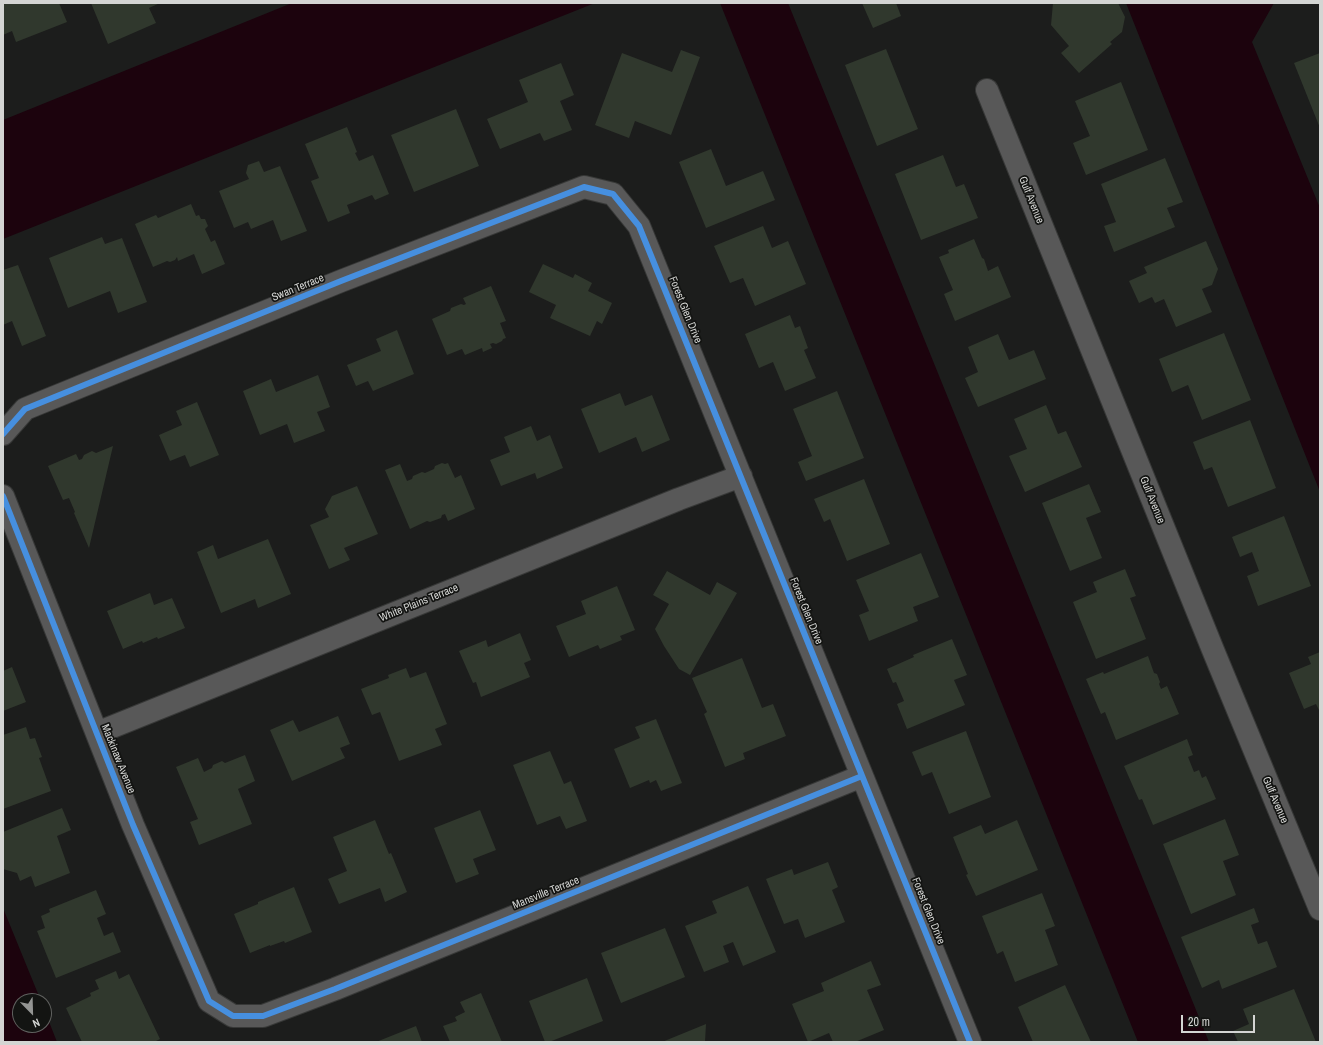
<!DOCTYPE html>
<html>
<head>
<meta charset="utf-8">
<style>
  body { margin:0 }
  #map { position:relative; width:1323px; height:1045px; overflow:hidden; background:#1c1d1c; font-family:"Archivo Narrow",sans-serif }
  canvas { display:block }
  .frame { position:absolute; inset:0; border:4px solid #d4d5d3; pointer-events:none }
  .north { position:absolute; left:12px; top:993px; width:40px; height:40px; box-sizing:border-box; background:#131412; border:1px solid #60615f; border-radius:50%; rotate:157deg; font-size:11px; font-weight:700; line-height:16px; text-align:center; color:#d4d5d3 }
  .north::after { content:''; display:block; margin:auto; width:14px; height:18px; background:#949593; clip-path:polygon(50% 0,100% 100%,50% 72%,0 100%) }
  .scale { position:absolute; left:1181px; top:1015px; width:74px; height:18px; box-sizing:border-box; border:2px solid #d4d5d3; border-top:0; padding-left:5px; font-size:12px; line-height:14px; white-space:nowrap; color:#d4d5d3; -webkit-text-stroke:3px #131412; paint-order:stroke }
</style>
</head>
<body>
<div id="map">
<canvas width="1323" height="1045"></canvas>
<div class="frame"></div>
<div class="north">N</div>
<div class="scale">20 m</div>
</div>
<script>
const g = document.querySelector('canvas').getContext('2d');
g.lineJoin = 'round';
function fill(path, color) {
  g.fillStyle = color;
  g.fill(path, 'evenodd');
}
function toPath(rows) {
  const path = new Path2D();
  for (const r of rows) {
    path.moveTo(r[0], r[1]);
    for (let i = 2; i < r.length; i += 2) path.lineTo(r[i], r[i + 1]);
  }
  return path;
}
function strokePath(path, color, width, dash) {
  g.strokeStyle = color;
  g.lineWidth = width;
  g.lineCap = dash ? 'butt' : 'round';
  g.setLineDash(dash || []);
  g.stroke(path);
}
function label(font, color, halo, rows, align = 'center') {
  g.font = font + ' "Archivo Narrow",sans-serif';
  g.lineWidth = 3.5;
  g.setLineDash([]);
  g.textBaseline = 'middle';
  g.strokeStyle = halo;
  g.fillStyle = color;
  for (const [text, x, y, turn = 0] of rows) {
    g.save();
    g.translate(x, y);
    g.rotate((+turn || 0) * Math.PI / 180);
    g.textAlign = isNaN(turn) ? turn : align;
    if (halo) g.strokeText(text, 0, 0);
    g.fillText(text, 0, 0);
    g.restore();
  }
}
const water = toPath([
  [292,3,595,3,3,239,3,120],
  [720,3,788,3,1209,1042,1138,1042],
  [1126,3,1274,3,1252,42,1320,208,1320,492],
  [3,908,41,1001,20,1001,20,1025,44,1025,44,1009,57,1042,3,1042]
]);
const building = toPath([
  [4,3,59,3,67,22,16,42,12,31,3,35,3,4],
  [91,3,160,3,149,8,156,23,108,44],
  [862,3,896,3,901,16,873,28],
  [1053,3,1118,3,1125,17,1122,32,1110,42,1112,44,1079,73,1061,53,1069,46,1051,25],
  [886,49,918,129,877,146,845,65],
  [681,50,700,57,671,135,635,121,629,138,595,125,622,53,672,72],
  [1320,53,1320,128,1294,63],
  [561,63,574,95,560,101,572,130,544,141,540,133,500,149,487,119,528,102,519,80],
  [1121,82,1148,150,1086,175,1073,143,1090,136,1075,101],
  [456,109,479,166,414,192,391,135],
  [347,127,357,152,355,153,359,161,373,155,389,194,375,200,372,195,347,205,350,213,328,222,311,181,319,178,305,144],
  [711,149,726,186,763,171,775,200,706,228,679,162],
  [943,155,956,187,964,184,978,218,921,240,895,174],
  [1165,158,1183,202,1167,208,1175,227,1114,252,1104,226,1116,222,1101,184],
  [259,161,264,172,280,166,307,231,281,241,273,220,251,229,248,222,234,228,219,191,249,179,246,173,248,165],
  [191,204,196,216,199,215,201,219,205,219,208,226,205,229,211,242,215,240,225,264,202,274,194,254,178,261,177,257,175,260,170,262,167,261,153,267,135,224,156,215,158,218],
  [763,226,772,248,788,241,806,284,755,306,743,278,730,283,714,246],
  [102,237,105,244,122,238,147,302,118,313,110,291,68,308,49,258],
  [974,239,982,258,984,259,988,271,998,266,1011,297,955,321,944,294,953,290,939,257,949,253,948,250],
  [1206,241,1218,269,1212,285,1202,289,1212,312,1176,327,1164,299,1155,303,1152,297,1139,303,1129,281,1147,273,1144,267],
  [543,264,573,278,575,274,592,283,588,291,612,303,602,324,597,321,590,336,550,318,556,305,529,292],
  [18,265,46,336,22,346,12,321,3,325,3,270],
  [491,286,506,321,500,323,506,338,503,339,502,341,496,344,493,343,490,344,492,348,483,352,482,348,465,355,462,349,447,355,432,319,450,311,451,308,461,304,464,305,466,304,463,298],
  [790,315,795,328,800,326,808,348,804,350,816,378,785,391,773,362,759,368,745,334],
  [397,330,414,374,373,391,368,381,356,386,347,365,381,351,376,339],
  [1224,333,1251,400,1202,420,1188,385,1172,392,1159,359],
  [998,334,1009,360,1034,350,1046,379,978,407,965,378,978,372,968,347],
  [318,375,330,407,317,412,325,431,294,443,287,424,260,435,243,391,271,379,276,392],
  [837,391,864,458,806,481,798,462,812,456,793,409],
  [620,393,625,406,652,395,670,440,642,452,636,437,599,453,581,409],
  [197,402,219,455,190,467,185,455,170,461,159,435,182,425,176,411],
  [1046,405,1058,434,1066,431,1082,467,1025,492,1009,456,1027,449,1014,419],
  [1250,420,1276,488,1228,507,1212,467,1204,470,1193,442],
  [531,426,537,441,550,435,563,468,537,479,535,473,501,486,490,460,510,452,504,437],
  [113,446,89,548,74,513,75,512,69,498,63,500,48,466,76,454,79,460,82,459,84,455,92,451,96,453],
  [442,463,445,464,448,463,455,478,461,475,475,509,448,521,445,514,442,515,441,518,430,522,427,521,410,529,385,470,400,464,407,481,412,479,413,476,422,472,425,473,434,469,435,466],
  [864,479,890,544,847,561,830,519,824,522,814,499],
  [1089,484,1101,512,1086,518,1102,558,1070,571,1042,503],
  [357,486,378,534,344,548,350,560,329,569,310,525,329,517,325,509,332,496],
  [1284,516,1311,586,1258,606,1247,576,1259,571,1252,552,1240,557,1232,537],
  [268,539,291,594,258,608,255,599,221,613,197,552,213,545,218,559],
  [921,553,939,597,913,607,918,621,869,641,859,615,869,611,856,580],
  [1125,569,1136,596,1130,598,1146,639,1096,659,1073,602,1097,592,1093,582],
  [667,571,710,595,717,582,737,593,690,675,679,669,664,646,655,629,669,604,653,595],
  [617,586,635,630,620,636,622,640,600,649,598,645,569,657,556,626,586,614,581,601],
  [150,593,154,605,172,598,185,628,158,639,157,637,143,643,142,641,123,649,107,611],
  [520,633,531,660,524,663,530,677,481,697,476,682,473,683,459,651,486,640,488,647],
  [952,639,967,675,954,680,965,705,907,729,897,704,904,701,896,682,893,683,887,669,914,657,913,655],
  [1320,652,1320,712,1316,704,1304,709,1289,673,1311,664,1308,657],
  [1148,656,1154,673,1157,674,1160,682,1159,684,1161,689,1167,686,1179,714,1116,740,1105,712,1101,714,1086,679,1103,672,1104,674],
  [742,658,762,708,773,704,786,736,743,753,745,759,725,767,704,714,707,712,692,678],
  [12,667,26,702,3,711,3,671],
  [406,668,410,678,426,672,447,724,435,729,442,745,399,761,380,712,372,715,361,689,389,678,388,675],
  [338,716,350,744,340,748,345,758,292,781,270,730,293,720,299,732],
  [656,719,682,783,661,791,656,780,650,783,649,780,630,788,614,749,640,738,635,727],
  [26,727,30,739,35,738,42,757,39,758,51,791,3,809,3,735],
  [966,731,991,797,949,814,932,772,922,776,912,752],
  [1187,739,1193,755,1188,757,1194,772,1199,770,1202,778,1206,776,1216,799,1153,825,1142,799,1139,800,1124,766],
  [550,751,564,784,571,781,587,821,566,829,560,816,537,825,513,765],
  [245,755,255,781,238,789,252,824,199,845,190,822,198,819,176,767,198,758,204,772,212,768,213,765,222,761,225,763],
  [62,808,71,830,57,836,70,873,35,887,31,876,20,881,17,873,3,869,3,832],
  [480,810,496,850,473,859,479,874,456,883,434,828],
  [1225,819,1239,855,1223,861,1236,895,1191,914,1163,844],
  [375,820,389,854,391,853,407,892,385,902,380,888,339,904,328,879,347,871,333,837],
  [1017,820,1038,870,976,896,966,875,968,874,953,837,981,825,985,834],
  [828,862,838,887,832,890,845,922,805,938,798,919,784,924,766,879,792,869,794,875],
  [748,886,776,952,743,966,733,942,723,946,729,962,704,972,685,926,717,913,712,901],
  [294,887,312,932,285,943,284,941,270,946,270,945,250,953,234,914,258,904,258,902],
  [96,890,106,914,97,918,104,936,113,932,121,952,56,978,37,931,45,928,41,916,50,912,49,909],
  [1042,893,1055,926,1045,930,1058,965,1015,982,1003,951,997,954,982,916],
  [1254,908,1259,922,1251,925,1258,944,1267,941,1277,967,1222,989,1219,980,1202,988,1181,937],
  [665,928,685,977,621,1003,601,953],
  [871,961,881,985,867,990,884,1030,855,1042,833,1042,829,1033,808,1042,792,1004,824,991,821,983],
  [116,971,119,979,129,974,160,1039,154,1042,82,1042,66,1008,91,996,90,993,99,989,95,980],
  [587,978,603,1021,549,1042,545,1042,529,1001],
  [1065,985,1091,1042,1033,1042,1018,1007],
  [1294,989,1316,1042,1238,1042,1233,1031,1249,1024,1243,1009],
  [481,993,502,1042,450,1042,443,1026,457,1021,455,1017,465,1012,460,1002],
  [706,1024,705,1042,662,1042],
  [416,1026,422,1042,376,1042]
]);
const minor = toPath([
  [987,90,1213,650,1320,909],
  [3,434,25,409,341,281,584,187,613,194,639,226,970,1042],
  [3,496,133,825,209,1001,233,1016,263,1016,335,989,862,776],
  [97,733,679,499,741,476]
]);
const cycleway = toPath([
  [3,434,25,409,341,281,584,187,613,194,639,226,970,1042],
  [3,496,133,825,209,1001,233,1016,263,1016,335,989,862,776]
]);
const streetNames = [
  ["Gulf Avenue",1031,200,68],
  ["Swan Terrace",298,288,-22],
  ["Forest Glen Drive",685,310,68],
  ["Gulf Avenue",1152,500,68],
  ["White Plains Terrace",419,603,-22],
  ["Forest Glen Drive",806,611,68],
  ["Mackinaw Avenue",118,759,68],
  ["Gulf Avenue",1275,800,67],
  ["Mansville Terrace",546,893,-22],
  ["Forest Glen Drive",928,911,68]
];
fill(water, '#1c030d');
fill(building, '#30382d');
strokePath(minor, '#373837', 24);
strokePath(minor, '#585858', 22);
strokePath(cycleway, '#468fdf', 6);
label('11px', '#d4d5d3', '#131412', streetNames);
</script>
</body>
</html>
